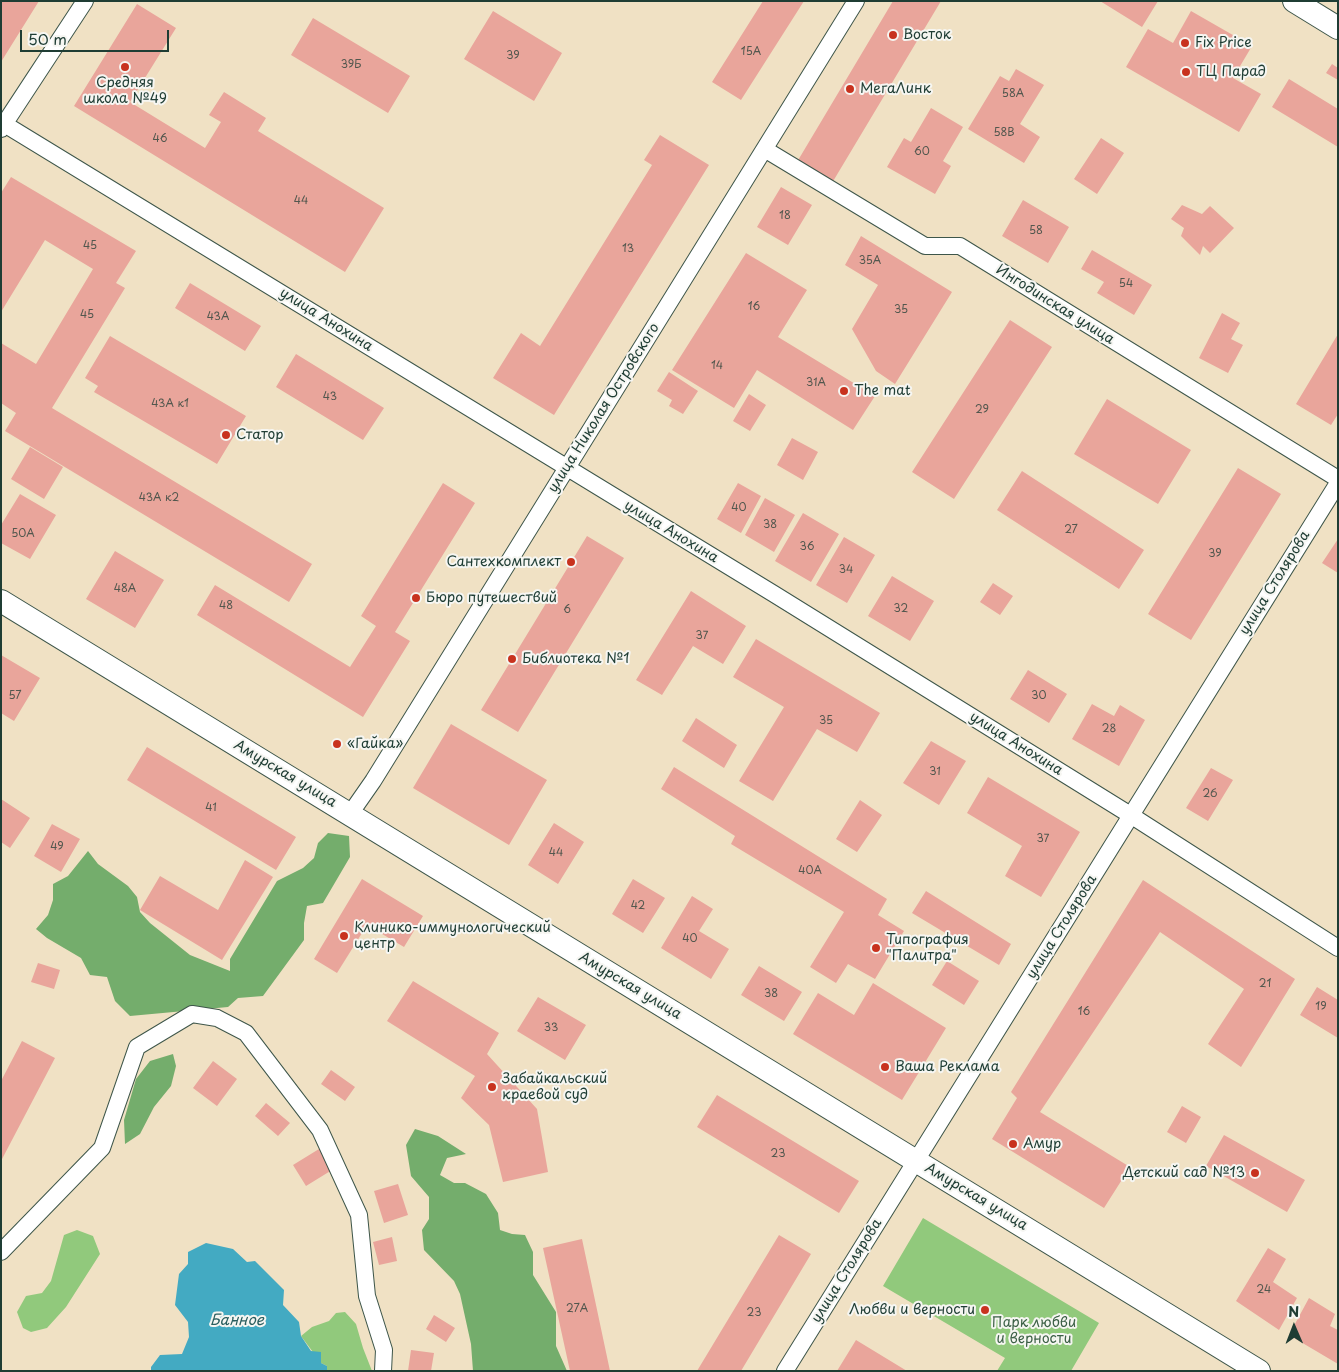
<!DOCTYPE html>
<html>
<head>
<meta charset="utf-8">
<style>
  body { margin:0 }
  #map { position:relative; width:1339px; height:1372px; overflow:hidden; background:#f0e1c4; font-family:"Playpen Sans",sans-serif }
  canvas { display:block }
  .frame { position:absolute; inset:0; border:2px solid #1f3d34; pointer-events:none }
  .north { position:absolute; left:1269px; top:1302px; width:50px; height:50px; -webkit-text-stroke:4px #f6f6f2; paint-order:stroke; rotate:359deg; font-size:14px; font-weight:700; line-height:20px; text-align:center; color:#1f3d34 }
  .north::after { content:''; display:block; margin:auto; width:18px; height:22px; background:#1f3d34; clip-path:polygon(50% 0,100% 100%,50% 72%,0 100%) }
  .scale { position:absolute; left:20px; top:30px; width:149px; height:22px; box-sizing:border-box; border:2px solid #1f3d34; border-top:0; padding-left:6px; font-size:15px; line-height:18px; white-space:nowrap; color:#1f3d34; -webkit-text-stroke:4px #f6f6f2; paint-order:stroke }
</style>
</head>
<body>
<div id="map">
<canvas width="1339" height="1372"></canvas>
<div class="frame"></div>
<div class="north">N</div>
<div class="scale">50 m</div>
</div>
<script>
const g = document.querySelector('canvas').getContext('2d');
g.lineJoin = 'round';
function fill(path, color) {
  g.fillStyle = color;
  g.fill(path, 'evenodd');
}
function toPath(rows) {
  const path = new Path2D();
  for (const r of rows) {
    path.moveTo(r[0], r[1]);
    for (let i = 2; i < r.length; i += 2) path.lineTo(r[i], r[i + 1]);
  }
  return path;
}
function strokePath(path, color, width, dash) {
  g.strokeStyle = color;
  g.lineWidth = width;
  g.lineCap = dash ? 'butt' : 'round';
  g.setLineDash(dash || []);
  g.stroke(path);
}
function label(font, color, halo, rows, align = 'center') {
  g.font = font + ' "Playpen Sans",sans-serif';
  g.lineWidth = 4;
  g.setLineDash([]);
  g.textBaseline = 'middle';
  g.strokeStyle = halo;
  g.fillStyle = color;
  for (const [text, x, y, turn = 0] of rows) {
    g.save();
    g.translate(x, y);
    g.rotate((+turn || 0) * Math.PI / 180);
    g.textAlign = isNaN(turn) ? turn : align;
    if (halo) g.strokeText(text, 0, 0);
    g.fillText(text, 0, 0);
    g.restore();
  }
}
const green = toPath([
  [923,1218,1099,1323,1071,1371,997,1371,1005,1358,883,1286],
  [77,1230,93,1236,100,1254,66,1307,47,1328,31,1332,23,1328,17,1312,26,1296,42,1293,51,1281,64,1235],
  [345,1312,356,1324,363,1348,372,1371,327,1371,327,1366,321,1363,301,1336,312,1327,329,1321,336,1313]
]);
const forest = toPath([
  [328,833,349,836,350,857,323,903,307,906,304,923,304,940,263,996,238,998,228,1007,130,1016,115,1001,107,977,90,975,81,958,47,938,36,929,48,915,53,900,53,884,68,876,88,851,98,864,128,886,137,897,140,912,150,923,190,955,230,971,230,959,277,881,303,868,314,858,318,843],
  [173,1054,176,1066,171,1086,154,1107,140,1134,125,1144,124,1120,136,1079,150,1061],
  [415,1129,438,1136,466,1154,447,1158,440,1175,454,1183,465,1183,486,1194,498,1213,500,1230,512,1234,525,1235,533,1252,533,1275,556,1312,556,1346,567,1371,473,1371,471,1344,460,1294,454,1281,424,1250,422,1230,429,1219,429,1197,411,1176,406,1145]
]);
const water = toPath([
  [206,1243,233,1249,247,1262,255,1261,284,1290,283,1305,299,1322,301,1336,311,1351,321,1352,321,1363,327,1366,327,1371,151,1371,151,1367,160,1355,182,1354,189,1337,188,1322,175,1305,179,1274,188,1264,188,1252]
]);
const building = toPath([
  [1,1,39,1,1,62],
  [763,1,804,1,741,100,712,82],
  [893,1,941,1,832,183,797,162],
  [1100,1,1158,1,1142,27],
  [137,4,176,28,130,102,205,148,221,122,209,115,224,92,266,118,258,131,384,208,345,272,74,106],
  [493,11,562,53,534,101,464,59],
  [1191,11,1252,46,1233,78,1261,94,1239,132,1126,67,1148,29,1173,43],
  [313,18,410,76,388,113,291,55],
  [1332,64,1338,68,1338,80,1326,73],
  [1016,69,1044,85,1020,124,1040,137,1024,163,968,129,1000,76,1009,81],
  [1289,79,1338,109,1338,147,1272,107],
  [931,108,963,127,943,161,951,166,935,194,887,167,904,138,911,142],
  [660,135,709,165,554,415,493,378,521,333,540,346,652,165,644,160],
  [1101,138,1124,153,1097,194,1074,179],
  [11,177,136,251,116,283,125,288,52,408,312,564,289,602,5,431,16,413,1,403,1,343,36,364,93,269,45,240,1,312,1,193],
  [781,187,812,205,788,245,757,227],
  [1023,200,1069,227,1048,263,1002,236],
  [1182,205,1202,214,1210,206,1234,228,1210,253,1203,246,1200,255,1181,236,1184,228,1171,219],
  [861,236,952,292,895,384,876,371,852,329,878,285,845,265],
  [1092,250,1152,285,1134,315,1097,293,1104,282,1081,269],
  [746,253,807,290,778,337,875,396,853,430,757,370,734,408,672,370],
  [190,283,261,326,245,351,175,308],
  [1222,313,1240,323,1231,339,1243,345,1228,373,1199,358],
  [1010,320,1052,347,954,499,912,472],
  [1338,334,1338,414,1331,425,1296,404],
  [110,336,246,416,217,464,94,392,98,386,85,378],
  [296,354,384,408,363,440,276,387],
  [669,372,698,391,683,414,669,406,672,400,657,391],
  [749,394,766,405,750,431,733,421],
  [1107,399,1191,450,1158,504,1074,454],
  [792,438,818,452,803,480,777,465],
  [30,447,63,467,44,499,11,479],
  [1238,468,1281,494,1191,640,1148,614],
  [1022,471,1144,550,1119,589,997,510],
  [443,483,475,503,395,632,410,641,363,717,197,615,215,585,350,667,376,626,361,616],
  [738,483,761,496,741,533,717,519],
  [20,494,56,515,30,559,1,543,1,525],
  [765,498,795,515,774,552,745,535],
  [803,513,839,534,811,582,775,561],
  [587,536,624,558,518,732,481,710],
  [844,537,875,555,847,603,816,585],
  [1338,539,1338,573,1322,563],
  [115,551,164,580,135,628,86,599],
  [892,576,934,601,910,641,868,616],
  [993,583,1013,596,1000,615,980,602],
  [691,591,746,626,723,664,693,646,662,695,636,680],
  [756,639,880,713,857,752,817,729,773,801,739,781,784,707,733,677],
  [1,655,40,678,14,721,1,713],
  [1028,670,1067,694,1049,723,1010,699],
  [1092,704,1114,716,1120,705,1145,720,1119,766,1072,739],
  [696,718,737,745,724,768,682,741],
  [451,724,547,780,509,845,413,788],
  [339,739,342,742,342,748,336,749,332,746,333,740],
  [931,741,966,761,939,805,903,783],
  [147,747,296,837,276,870,127,780],
  [674,767,887,899,878,915,904,931,875,979,848,964,836,983,810,967,844,912,731,844,735,836,661,789],
  [1211,768,1233,780,1208,821,1186,808],
  [988,777,1080,832,1041,897,1005,876,1022,846,967,813],
  [1,799,30,818,10,848,1,842],
  [860,800,882,815,857,852,836,839],
  [554,823,584,842,558,884,528,865],
  [52,824,80,839,61,872,34,856],
  [245,860,273,877,222,960,140,910,160,876,218,910],
  [362,879,423,916,404,947,367,925,337,973,314,959],
  [633,879,665,898,643,933,612,914],
  [1143,880,1295,979,1241,1067,1208,1044,1244,989,1160,932,1040,1112,1130,1167,1104,1208,992,1139,1017,1098,1011,1092],
  [926,891,1011,944,999,965,912,913],
  [692,896,713,909,699,931,729,949,711,979,661,948],
  [947,961,979,981,964,1005,932,985],
  [38,963,60,970,54,989,31,982],
  [759,966,802,992,784,1021,741,995],
  [413,981,499,1033,487,1054,537,1109,548,1172,503,1182,489,1125,461,1098,475,1076,387,1021],
  [873,983,946,1028,902,1100,793,1034,818,993,854,1015],
  [1317,987,1338,1000,1338,1038,1300,1015],
  [538,997,586,1025,565,1060,517,1031],
  [22,1041,55,1058,1,1161,1,1081],
  [213,1061,237,1079,217,1106,193,1088],
  [331,1070,355,1087,345,1101,321,1084],
  [717,1095,859,1181,839,1213,697,1127],
  [266,1103,290,1123,278,1136,255,1116],
  [1182,1106,1201,1117,1186,1143,1167,1132],
  [1224,1135,1305,1180,1287,1212,1206,1166],
  [319,1149,332,1170,306,1186,293,1165],
  [398,1184,408,1215,384,1223,374,1191],
  [779,1235,811,1254,741,1371,697,1371],
  [392,1237,397,1261,379,1265,373,1242],
  [582,1239,610,1371,570,1371,543,1248],
  [1268,1248,1286,1259,1273,1282,1297,1298,1279,1330,1236,1301],
  [1309,1298,1335,1314,1330,1326,1338,1330,1338,1364,1289,1335],
  [434,1315,455,1328,446,1342,426,1329],
  [856,1340,907,1371,837,1371],
  [411,1350,434,1353,431,1371,408,1371]
]);
const minor = toPath([
  [1,122,774,594,1132,816,1338,948],
  [1,129,85,1],
  [766,150,925,246,960,246,1338,479],
  [350,814,373,781,856,1],
  [1,1252,102,1148,137,1047,192,1014,217,1018,246,1033,320,1130,359,1215,367,1296,384,1350,383,1371],
  [785,1371,1338,483]
]);
const secondary = toPath([
  [1294,1,1338,28],
  [1,601,1259,1371]
]);
const markers = [
  [893,35,5,"#c8321e"],
  [1185,43,5,"#c8321e"],
  [125,67,5,"#c8321e"],
  [1186,72,5,"#c8321e"],
  [850,89,5,"#c8321e"],
  [844,391,5,"#c8321e"],
  [226,435,5,"#c8321e"],
  [571,562,5,"#c8321e"],
  [416,598,5,"#c8321e"],
  [512,659,5,"#c8321e"],
  [337,744,5,"#c8321e"],
  [344,936,5,"#c8321e"],
  [876,948,5,"#c8321e"],
  [885,1067,5,"#c8321e"],
  [492,1087,5,"#c8321e"],
  [1013,1144,5,"#c8321e"],
  [1255,1173,5,"#c8321e"],
  [985,1310,5,"#c8321e"]
];
const numberNames = [
  ["15А",751,52],
  ["39",513,56],
  ["39Б",351,65],
  ["58А",1013,94],
  ["58В",1004,133],
  ["46",160,139],
  ["60",922,152],
  ["44",301,201],
  ["18",785,216],
  ["58",1036,231],
  ["45",90,246],
  ["13",628,249],
  ["35А",870,261],
  ["54",1126,284],
  ["16",754,307],
  ["35",901,310],
  ["45",87,315],
  ["43А",218,317],
  ["14",717,366],
  ["31А",816,383],
  ["43",330,397],
  ["43А к1",170,404],
  ["29",982,410],
  ["43А к2",159,498],
  ["40",739,508],
  ["38",770,525],
  ["27",1071,530],
  ["50А",23,534],
  ["36",807,547],
  ["39",1215,554],
  ["34",846,570],
  ["48А",125,589],
  ["48",226,606],
  ["32",901,609],
  ["6",567,610],
  ["37",702,636],
  ["57",15,696],
  ["30",1039,696],
  ["35",826,721],
  ["28",1109,729],
  ["31",935,772],
  ["26",1210,794],
  ["41",211,808],
  ["37",1043,839],
  ["49",57,847],
  ["44",556,853],
  ["40А",810,871],
  ["42",638,906],
  ["40",690,939],
  ["21",1265,984],
  ["38",771,994],
  ["19",1321,1007],
  ["16",1084,1012],
  ["33",551,1028],
  ["23",778,1154],
  ["24",1264,1290],
  ["27А",577,1309],
  ["23",754,1313]
];
const poiNames = [
  ["Восток",903,35],
  ["Fix Price",1195,43],
  ["ТЦ Парад",1196,72],
  ["Средняя",125,83,"center"],
  ["школа №49",125,99,"center"],
  ["МегаЛинк",860,89],
  ["The mat",854,391],
  ["Статор",236,435],
  ["Сантехкомплект",561,562,"right"],
  ["Бюро путешествий",426,598],
  ["Библиотека №1",522,659],
  ["«Гайка»",347,744],
  ["Клинико-иммунологический",354,928],
  ["центр",354,944],
  ["Типография",886,940],
  ["\"Палитра\"",886,956],
  ["Ваша Реклама",895,1067],
  ["Забайкальский",502,1079],
  ["краевой суд",502,1095],
  ["Амур",1023,1144],
  ["Детский сад №13",1245,1173,"right"],
  ["Любви и верности",975,1310,"right"]
];
const streetNames = [
  ["Ингодинская улица",1055,305,32],
  ["улица Анохина",326,320,32],
  ["улица Николая Островского",604,408,-58],
  ["улица Анохина",671,532,31],
  ["улица Столярова",1275,583,-58],
  ["улица Анохина",1016,744,32],
  ["Амурская улица",285,774,31],
  ["улица Столярова",1062,927,-58],
  ["Амурская улица",630,986,31],
  ["Амурская улица",976,1197,31],
  ["улица Столярова",847,1271,-58]
];
const parkNames = [
  ["Парк любви",1034,1323],
  ["и верности",1034,1339]
];
const waterNames = [
  ["Банное",237,1321]
];
fill(green, '#91c97c');
fill(forest, '#74ad6c');
fill(water, '#43aac2');
fill(building, '#e9a59b');
strokePath(minor, '#3e564a', 18);
strokePath(secondary, '#3e564a', 24);
strokePath(minor, '#fff', 16);
strokePath(secondary, '#fff', 22);
for (const [x, y, r, color] of markers) {
  const dot = new Path2D();
  dot.arc(x, y, r, 0, 2 * Math.PI);
  g.fillStyle = color;
  g.fill(dot);
  strokePath(dot, '#f6f6f2', 2);
}
label('11px', '#52574e', null, numberNames);
label('14px', '#1f3d34', '#f6f6f2', poiNames, 'left');
label('14px', '#1f3d34', '#f6f6f2', streetNames);
label('14px', '#3c6046', '#f6f6f2', parkNames);
label('italic 15px', '#2a5e5f', '#f6f6f2', waterNames);
</script>
</body>
</html>
